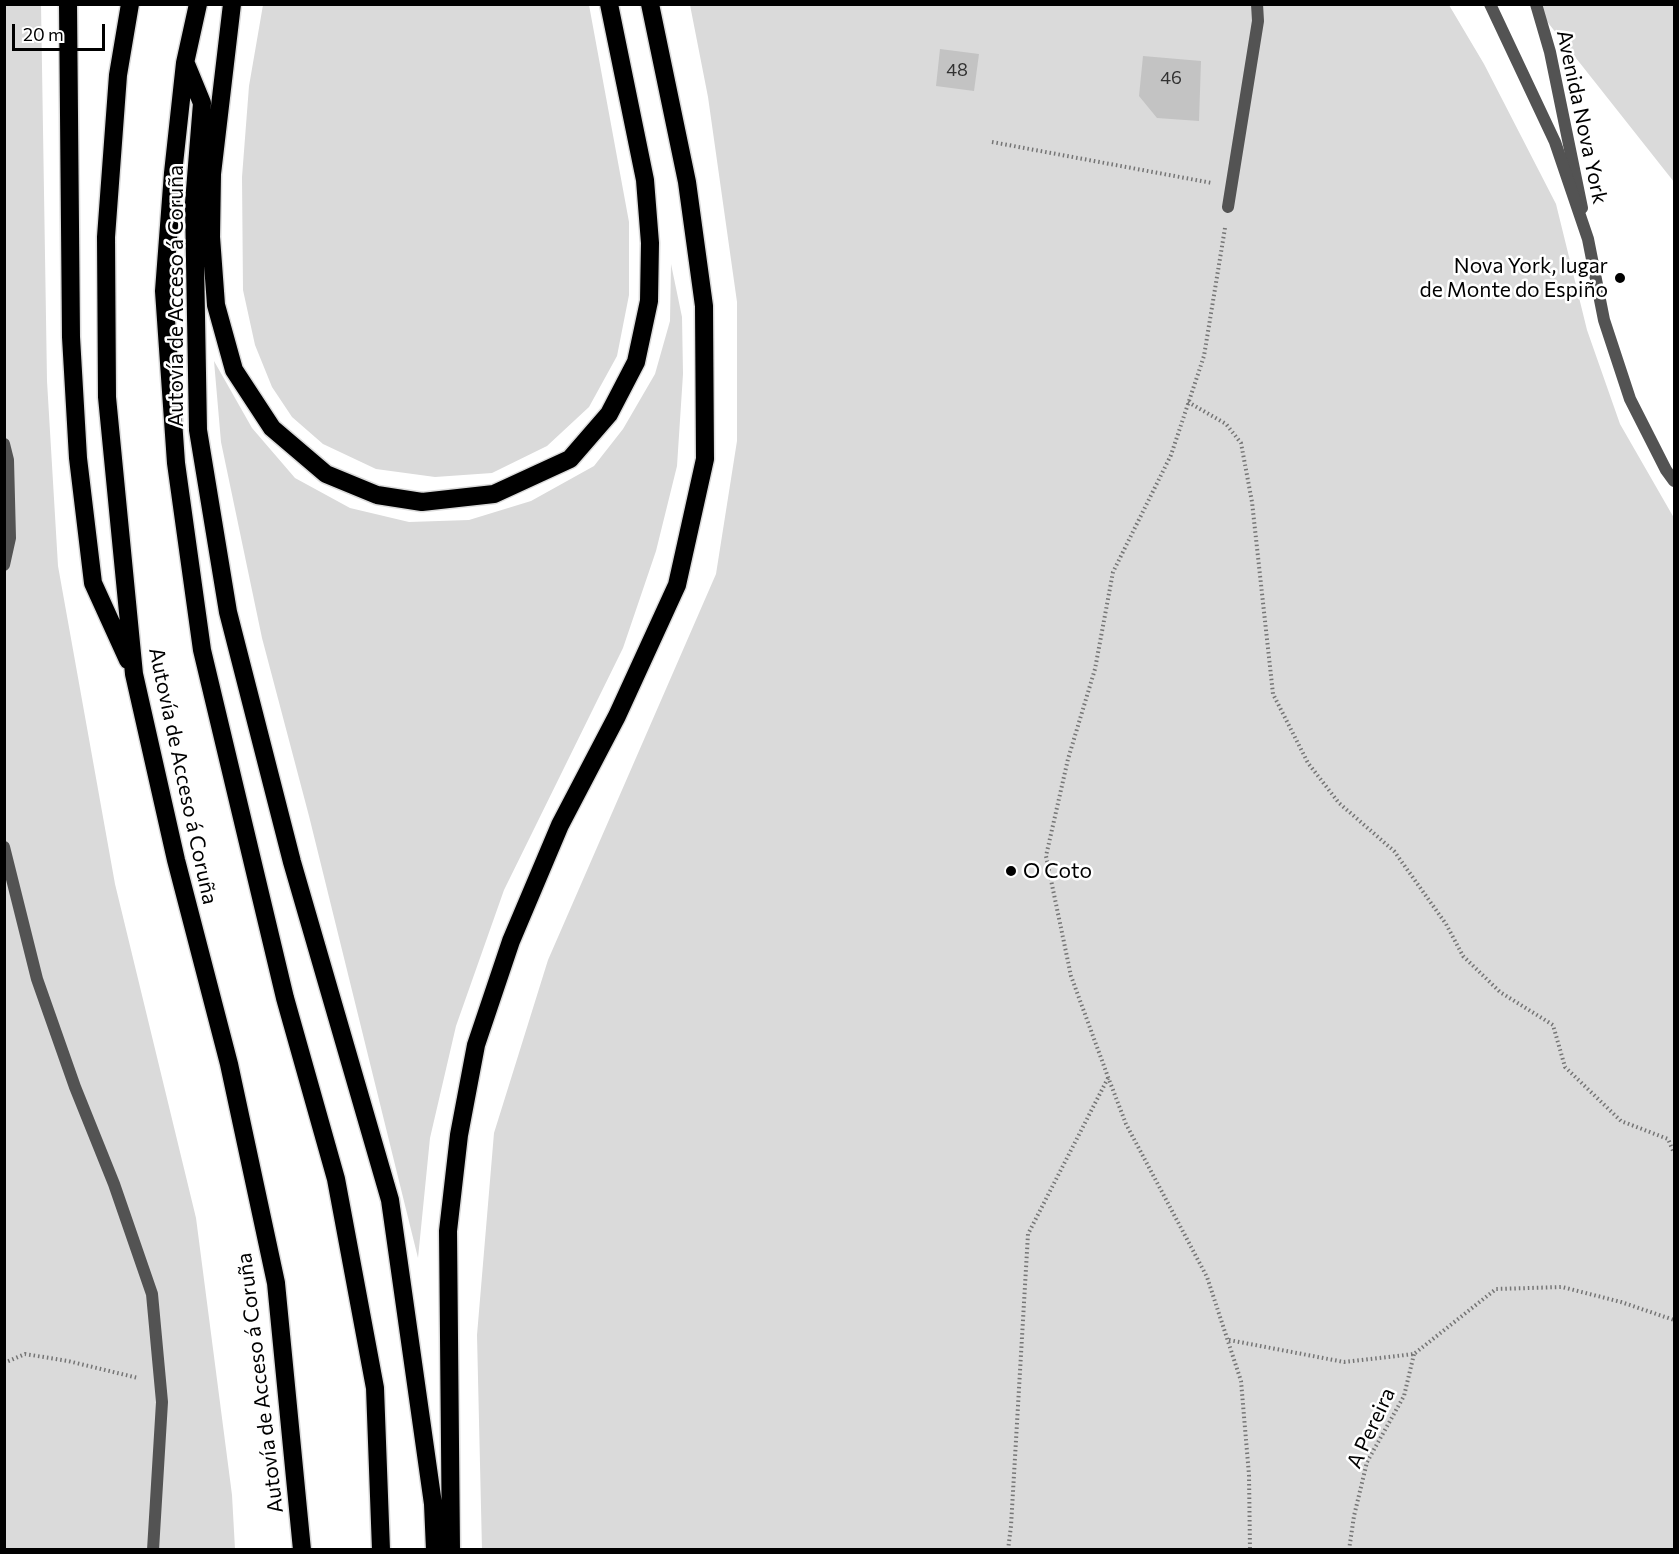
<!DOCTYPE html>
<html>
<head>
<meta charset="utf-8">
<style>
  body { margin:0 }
  #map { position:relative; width:1679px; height:1554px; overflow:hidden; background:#fff; font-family:Commissioner,sans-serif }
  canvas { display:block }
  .frame { position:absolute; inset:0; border:6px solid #000; pointer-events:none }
  .scale { position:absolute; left:12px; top:24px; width:93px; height:27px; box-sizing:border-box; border:3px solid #000; border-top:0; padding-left:8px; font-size:18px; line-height:21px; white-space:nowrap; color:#000; -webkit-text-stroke:4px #fff; paint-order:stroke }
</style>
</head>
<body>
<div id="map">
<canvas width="1679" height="1554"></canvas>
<div class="frame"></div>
<div class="scale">20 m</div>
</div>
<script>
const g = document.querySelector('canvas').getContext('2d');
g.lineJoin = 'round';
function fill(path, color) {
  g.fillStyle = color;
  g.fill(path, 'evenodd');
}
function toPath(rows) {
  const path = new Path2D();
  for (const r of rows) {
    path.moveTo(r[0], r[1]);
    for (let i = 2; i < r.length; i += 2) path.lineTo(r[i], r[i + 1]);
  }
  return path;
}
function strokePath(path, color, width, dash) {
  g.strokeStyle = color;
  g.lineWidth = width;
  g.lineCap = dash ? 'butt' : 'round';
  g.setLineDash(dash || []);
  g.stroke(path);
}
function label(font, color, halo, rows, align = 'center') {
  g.font = font + ' Commissioner,sans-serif';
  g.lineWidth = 5;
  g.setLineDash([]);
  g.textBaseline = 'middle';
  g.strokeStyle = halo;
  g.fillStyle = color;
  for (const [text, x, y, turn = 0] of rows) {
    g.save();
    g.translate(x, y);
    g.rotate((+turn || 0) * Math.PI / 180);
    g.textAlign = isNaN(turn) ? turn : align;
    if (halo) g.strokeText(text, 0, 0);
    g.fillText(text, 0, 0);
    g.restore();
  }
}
const green = toPath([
  [41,4,47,381,58,566,115,884,196,1218,232,1495,235,1549,5,1550,4,5],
  [263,5,589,5,629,222,629,295,617,356,589,407,547,446,492,473,435,477,376,469,323,444,292,417,272,387,255,345,243,290,242,177,249,86],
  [690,5,1449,5,1484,64,1556,204,1587,330,1620,424,1674,518,1674,1549,482,1550,477,1335,494,1133,548,960,716,574,737,441,737,302,708,97],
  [1534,5,1674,5,1674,182],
  [671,264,682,317,683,374,677,466,656,551,623,648,504,890,456,1026,430,1138,418,1258,309,816,262,638,221,442,214,361,252,428,295,478,350,508,409,522,469,520,531,501,594,466,623,429,655,374,670,321]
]);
const building = toPath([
  [940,49,979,54,974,91,936,86],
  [1143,56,1201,61,1199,121,1157,118,1139,96]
]);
const path = toPath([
  [992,142,1212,183],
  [1225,228,1204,356,1171,455,1113,572,1095,669,1068,759,1046,856,1071,976,1108,1077,1126,1124,1207,1277,1241,1381,1249,1475,1250,1550],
  [1188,402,1226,424,1241,443,1252,502,1273,694,1308,763,1339,803,1394,851,1446,924,1463,956,1500,992,1553,1025,1565,1067,1621,1121,1668,1139,1674,1153],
  [1229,1340,1344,1362,1414,1354,1496,1289,1562,1287,1621,1302,1674,1320],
  [4,1363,25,1354,68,1361,138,1378],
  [1008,1550,1011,1526,1028,1234,1108,1078],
  [1349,1550,1354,1516,1367,1462,1404,1396,1414,1354]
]);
const minor = toPath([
  [1536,4,1550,52,1582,208],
  [1228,207,1258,21,1257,4],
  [4,444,8,460,10,538,4,565],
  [4,847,37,979,75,1087,114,1184,152,1294,162,1402,153,1550]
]);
const tertiary = toPath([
  [1490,4,1555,142,1588,239,1604,320,1630,399,1666,470,1674,481]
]);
const motorway = toPath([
  [68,4,71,337,78,458,93,583,128,660],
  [130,4,118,75,106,237,107,397,134,674,176,860,229,1064,276,1283,302,1550],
  [198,4,185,63,173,173,164,291,176,463,202,650,285,998,336,1179,375,1388,381,1550],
  [232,4,212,174,211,237,216,305,234,370,272,428,326,474,377,495,422,502,494,494,570,459,609,414,636,362,649,301,650,243,645,180,609,4],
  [186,64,202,103,194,203,198,430,228,612,292,862,390,1200,433,1504,435,1550],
  [451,1550,448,1231,459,1135,476,1045,511,941,560,825,617,716,677,585,705,459,704,306,687,182,650,4]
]);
const markers = [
  [1620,278,6,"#000"],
  [1011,871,6,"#000"]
];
const numberNames = [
  ["48",957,70],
  ["46",1171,78]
];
const streetNames = [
  ["Avenida Nova York",1582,117,78],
  ["Autovía de Acceso á Coruña",176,296,-90],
  ["Autovía de Acceso á Coruña",183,776,78],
  ["Autovía de Acceso á Coruña",260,1383,-97],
  ["A Pereira",1371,1428,-65]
];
const poiNames = [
  ["Nova York, lugar",1608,266],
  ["de Monte do Espiño",1608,290],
  ["O Coto",1023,871,"left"]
];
fill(green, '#dadada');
fill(building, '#c3c3c3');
strokePath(motorway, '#dbdbdb', 21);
strokePath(path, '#757575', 4, [1.5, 3]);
strokePath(minor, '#535353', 12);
strokePath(tertiary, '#535353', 12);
strokePath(motorway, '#000', 18);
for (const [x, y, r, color] of markers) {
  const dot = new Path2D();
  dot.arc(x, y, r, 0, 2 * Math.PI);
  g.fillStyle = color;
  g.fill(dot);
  strokePath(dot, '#fff', 2);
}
label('18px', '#313131', null, numberNames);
label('21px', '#000', '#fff', streetNames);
label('21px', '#000', '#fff', poiNames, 'right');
</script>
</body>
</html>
